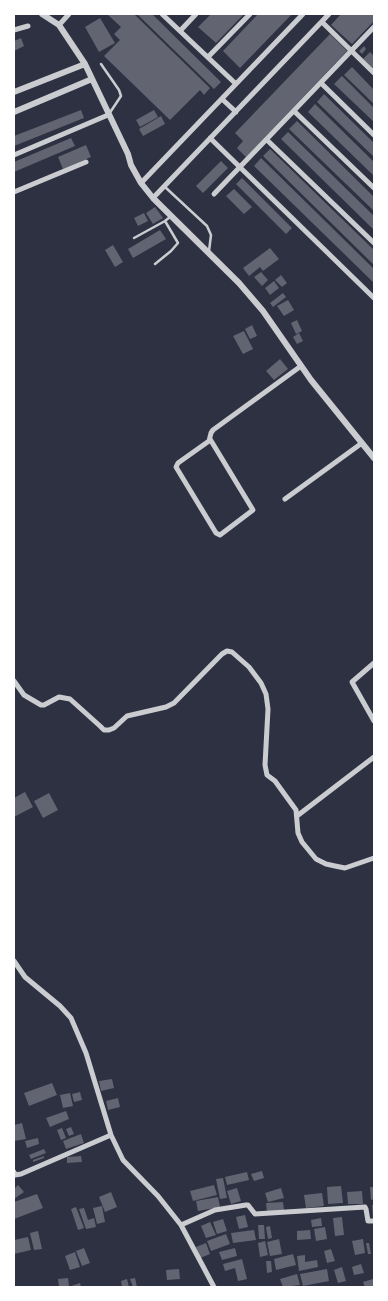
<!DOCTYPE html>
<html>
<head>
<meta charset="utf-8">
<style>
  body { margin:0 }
  #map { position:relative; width:388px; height:1301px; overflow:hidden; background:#2d3142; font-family:Merriweather,serif }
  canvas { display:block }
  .frame { position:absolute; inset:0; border:15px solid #fff; pointer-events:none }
</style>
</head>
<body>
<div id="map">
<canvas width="388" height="1301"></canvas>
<div class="frame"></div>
</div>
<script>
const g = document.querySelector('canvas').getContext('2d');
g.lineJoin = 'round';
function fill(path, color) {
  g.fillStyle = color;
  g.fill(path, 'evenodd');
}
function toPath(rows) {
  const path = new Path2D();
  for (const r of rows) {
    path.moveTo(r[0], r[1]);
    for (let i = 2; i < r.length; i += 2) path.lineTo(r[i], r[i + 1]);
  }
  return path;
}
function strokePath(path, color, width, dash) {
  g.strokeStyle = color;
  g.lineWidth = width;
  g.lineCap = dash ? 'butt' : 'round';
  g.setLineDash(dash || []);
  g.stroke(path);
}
const building = toPath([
  [107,14,134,14,210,88,204,95,200,90,170,120,104,56,120,40,114,34,121,27],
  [137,14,152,14,221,82,214,89],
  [211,14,244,14,216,43,198,27],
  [258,14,292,14,240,68,223,51],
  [341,14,374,14,374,21,352,44,331,25],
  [100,18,115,43,99,52,85,27],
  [330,34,347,51,246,157,237,148,243,141,235,133],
  [21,38,24,46,14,51,14,41],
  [364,46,366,49,362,54,359,51],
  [370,52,374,56,374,70,363,59],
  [352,67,374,90,374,104,344,75],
  [342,76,374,108,374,122,334,84],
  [324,94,374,143,374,157,317,102],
  [315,104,374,162,374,176,308,112],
  [81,110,84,118,14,146,14,136],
  [154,110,158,117,140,127,136,120],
  [161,116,165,124,143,136,139,129],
  [297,121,374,197,374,211,289,129],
  [288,132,374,216,374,230,281,139],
  [71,138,75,146,14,172,14,162],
  [86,145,91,157,63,169,58,157],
  [270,149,374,250,374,265,263,156],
  [261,158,374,269,374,283,254,166],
  [221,161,228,168,203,193,196,186],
  [242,178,292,228,286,234,236,184],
  [234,189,252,207,244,214,226,196],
  [155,207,163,218,153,224,146,213],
  [144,213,148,221,138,226,134,218],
  [160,230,166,239,133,258,128,249],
  [113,245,123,262,115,267,105,250],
  [270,248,279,259,263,271,260,267,249,276,243,268],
  [261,272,268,280,262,286,254,277],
  [281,275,287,283,282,287,275,280],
  [274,281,279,288,270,295,265,288],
  [283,293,286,297,273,307,270,303],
  [288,300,294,310,284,316,277,306],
  [297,320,302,331,296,334,291,323],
  [252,325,257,336,250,339,245,329],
  [244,331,253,349,243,354,233,336],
  [299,333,303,341,297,344,293,337],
  [280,359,288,369,274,380,266,371],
  [25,792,33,807,14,817,14,798],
  [49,793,58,810,43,818,34,801],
  [112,1079,114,1088,101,1091,99,1081],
  [52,1083,57,1095,29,1106,24,1093],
  [80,1092,82,1100,74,1102,72,1094],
  [70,1093,73,1106,63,1108,60,1095],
  [118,1098,120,1107,108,1110,106,1101],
  [66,1111,69,1119,50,1127,46,1118],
  [22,1123,26,1139,14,1141,14,1125],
  [71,1127,74,1134,69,1136,66,1129],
  [62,1128,66,1138,61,1140,57,1130],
  [81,1134,84,1143,66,1149,63,1141],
  [38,1138,39,1144,27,1148,25,1141],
  [44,1149,46,1153,31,1159,29,1155],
  [44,1156,44,1158,33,1162,33,1160],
  [81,1156,82,1162,67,1163,67,1157],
  [262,1171,264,1178,254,1181,251,1174],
  [247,1172,249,1180,227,1185,225,1177],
  [223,1178,227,1198,220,1199,216,1179],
  [18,1185,24,1192,14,1199,14,1189],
  [214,1185,217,1195,193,1201,190,1191],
  [341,1186,343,1203,328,1204,327,1187],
  [370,1187,374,1187,374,1199,371,1200],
  [237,1188,241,1201,231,1204,227,1191],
  [281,1188,284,1198,268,1202,265,1193],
  [362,1191,363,1204,348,1204,347,1192],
  [111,1192,117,1207,105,1212,99,1197],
  [322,1193,324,1206,306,1208,304,1195],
  [37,1194,43,1208,14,1219,14,1202],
  [218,1197,220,1207,198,1211,196,1201],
  [283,1202,284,1210,267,1212,266,1203],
  [372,1205,374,1205,374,1219,373,1219],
  [102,1206,105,1222,97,1224,93,1208],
  [76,1207,84,1228,78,1230,71,1209],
  [84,1208,88,1220,94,1218,96,1227,86,1229,79,1209],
  [245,1215,248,1227,239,1229,236,1217],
  [342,1217,344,1235,335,1236,333,1218],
  [321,1218,322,1226,312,1227,311,1220],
  [223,1219,227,1231,217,1234,213,1222],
  [210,1222,216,1235,206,1238,201,1226],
  [258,1225,264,1225,265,1239,259,1239],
  [270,1226,272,1238,268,1239,266,1227],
  [325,1227,327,1239,316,1241,314,1229],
  [254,1230,256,1240,233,1243,231,1233],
  [310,1230,311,1239,297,1240,297,1231],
  [38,1231,42,1249,34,1250,30,1233],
  [226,1234,230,1244,211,1251,207,1241],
  [28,1237,31,1250,14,1254,14,1240],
  [279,1239,282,1254,270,1256,267,1242],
  [363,1239,365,1253,355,1255,352,1241],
  [265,1241,268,1255,260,1257,258,1243],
  [206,1243,210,1254,200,1258,196,1247],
  [366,1243,369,1243,371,1254,368,1254],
  [84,1248,90,1263,82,1266,76,1251],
  [235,1248,237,1256,222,1260,219,1252],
  [331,1249,335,1261,327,1263,324,1251],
  [75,1252,80,1267,70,1270,65,1256],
  [293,1254,296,1265,276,1270,274,1259],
  [305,1255,305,1262,317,1260,318,1267,299,1271,297,1256],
  [242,1259,247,1279,238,1281,235,1268,225,1271,223,1264],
  [266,1261,271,1261,272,1272,267,1273],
  [361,1264,364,1273,354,1275,352,1267],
  [342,1267,346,1281,338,1283,334,1270],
  [179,1269,180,1279,167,1280,166,1270],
  [327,1269,329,1281,303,1286,300,1274],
  [297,1274,300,1285,283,1287,280,1279],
  [68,1278,69,1286,59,1287,58,1279],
  [135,1278,137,1287,133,1287,130,1279],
  [127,1279,129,1287,122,1287,121,1281],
  [373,1279,374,1287,365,1287,363,1282],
  [80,1283,81,1287,68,1287]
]);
const service = toPath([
  [101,64,119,90,121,96,109,114],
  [165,187,207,226,211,235,209,251],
  [134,238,165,221,170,217],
  [155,264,171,251,178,243,165,221]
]);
const minor = toPath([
  [162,14,236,84],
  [322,22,374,73],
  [59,25,69,14],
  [14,30,28,26],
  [180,31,196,14],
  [208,57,250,14],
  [321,83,374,135],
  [222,99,236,112],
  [294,111,374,188],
  [210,138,374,298],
  [267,140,374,243],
  [14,155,108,115],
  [141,183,303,14],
  [14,192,86,162],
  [214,194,374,27],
  [153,198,329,14],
  [210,439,253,510,220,535,216,533,176,467,178,463,209,441,211,433,213,430,301,366],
  [285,499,362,443],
  [374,663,352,682,374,721],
  [14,681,24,695,41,705,44,705,59,697,70,699,100,726,104,730,109,730,114,728,127,716,166,707,174,703,222,654,227,651,232,652,249,667,261,683,266,694,268,709,265,765,267,775,275,781,296,810,298,833,302,842,316,859,326,864,335,866,345,868,374,858],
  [297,816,374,757],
  [14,961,25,977,60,1006,71,1018,86,1053,111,1135,123,1160,158,1196,181,1225,214,1287],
  [14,1172,15,1175,21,1174,111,1135],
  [181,1225,215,1210,246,1205,248,1205,255,1214,365,1207,366,1209,368,1221,374,1221]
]);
const tertiary = toPath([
  [42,14,59,25,85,64,128,154,131,165,141,183,153,198,239,283,263,311,311,380,374,458],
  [14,92,85,64],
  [14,112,92,79]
]);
fill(building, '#626471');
strokePath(service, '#caccd0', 2.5);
strokePath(minor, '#caccd0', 5);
strokePath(tertiary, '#caccd0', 6);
</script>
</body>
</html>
